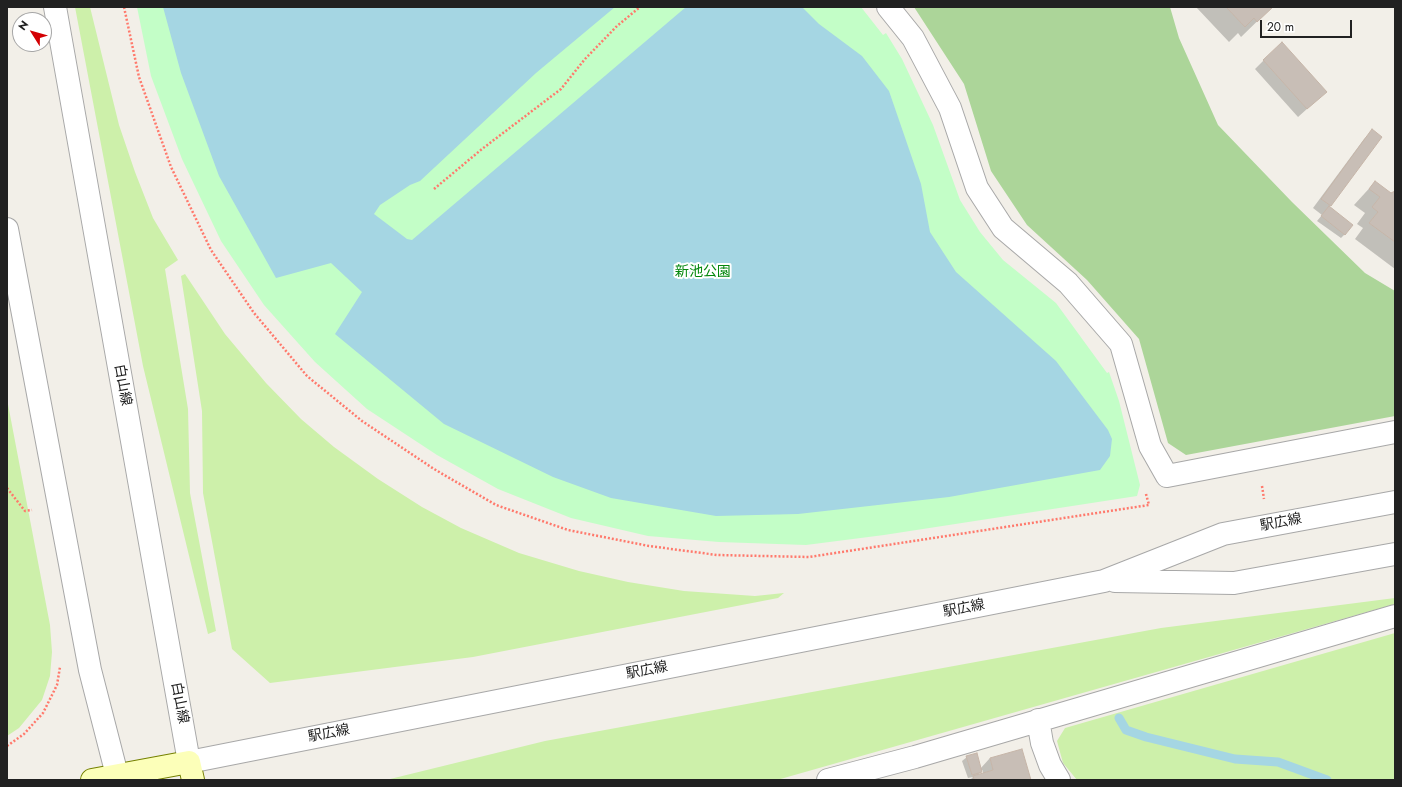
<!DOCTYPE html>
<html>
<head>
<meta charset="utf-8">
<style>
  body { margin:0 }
  #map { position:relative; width:1402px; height:787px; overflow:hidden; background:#f2efe8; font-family:Jost,sans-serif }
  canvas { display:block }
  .frame { position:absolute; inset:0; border:8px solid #212121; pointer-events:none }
  .north { position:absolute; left:12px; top:12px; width:40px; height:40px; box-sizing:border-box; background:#fff; border:1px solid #a6a6a6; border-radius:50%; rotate:307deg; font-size:11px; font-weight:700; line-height:16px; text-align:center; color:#212121 }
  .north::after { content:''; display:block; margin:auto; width:14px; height:18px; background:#d30003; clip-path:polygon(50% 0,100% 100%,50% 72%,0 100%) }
  .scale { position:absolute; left:1260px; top:20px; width:92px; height:18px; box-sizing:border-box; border:2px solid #212121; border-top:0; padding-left:5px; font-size:12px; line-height:14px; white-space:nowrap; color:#212121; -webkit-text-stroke:3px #fff; paint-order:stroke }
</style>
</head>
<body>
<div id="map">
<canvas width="1402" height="787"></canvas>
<div class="frame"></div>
<div class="north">N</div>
<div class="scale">20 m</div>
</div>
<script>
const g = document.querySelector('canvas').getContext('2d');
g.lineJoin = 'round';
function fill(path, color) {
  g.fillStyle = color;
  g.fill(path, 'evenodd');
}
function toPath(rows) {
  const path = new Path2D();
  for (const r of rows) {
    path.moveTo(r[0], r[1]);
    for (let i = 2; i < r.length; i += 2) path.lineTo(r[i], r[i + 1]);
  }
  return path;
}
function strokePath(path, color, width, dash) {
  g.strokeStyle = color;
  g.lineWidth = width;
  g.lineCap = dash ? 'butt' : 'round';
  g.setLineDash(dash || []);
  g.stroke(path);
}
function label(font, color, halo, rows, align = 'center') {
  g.font = font + ' Jost,"Noto Sans JP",sans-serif';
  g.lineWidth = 4;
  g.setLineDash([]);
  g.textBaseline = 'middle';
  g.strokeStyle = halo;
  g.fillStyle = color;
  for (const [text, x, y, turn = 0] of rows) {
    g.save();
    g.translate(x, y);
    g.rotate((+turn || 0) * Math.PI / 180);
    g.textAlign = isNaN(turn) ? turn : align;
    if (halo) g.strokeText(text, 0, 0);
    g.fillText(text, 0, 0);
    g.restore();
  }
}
const grass = toPath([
  [75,7,90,7,119,125,135,172,153,218,178,260,165,269,188,409,190,493,216,631,208,634,143,366],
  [185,274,225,334,266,383,301,419,334,447,378,479,422,507,461,528,519,553,579,571,628,582,684,591,755,596,784,593,778,598,473,657,270,683,232,649,203,493,202,411,181,276],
  [7,399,50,625,52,652,50,676,42,700,19,728,7,736],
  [1395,598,1395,604,777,780,386,780,545,741,1161,628],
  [1395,633,1395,780,1077,780,1063,763,1057,741,1065,728]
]);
const forest = toPath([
  [914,7,1170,7,1179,38,1218,125,1292,202,1365,273,1395,291,1395,416,1186,455,1168,443,1139,339,1087,280,1027,225,991,171,964,84]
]);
const park = toPath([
  [137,7,861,7,883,35,886,33,902,59,933,125,960,200,980,232,1003,260,1056,303,1107,373,1109,372,1119,401,1140,485,1137,496,884,535,806,545,719,542,648,536,571,518,498,489,437,455,367,409,315,362,264,305,221,241,182,159,151,76]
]);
const water = toPath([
  [163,7,615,7,536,73,420,181,410,185,380,205,374,214,407,239,412,240,686,7,802,7,819,24,862,56,889,91,921,184,930,232,956,272,1056,361,1108,430,1112,439,1110,456,1100,470,949,497,798,514,716,516,611,498,553,477,444,424,335,334,362,292,331,263,276,278,219,176,181,73]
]);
const shadow = toPath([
  [1196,7,1272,7,1241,37,1238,33,1229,42],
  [1264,60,1317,100,1298,117,1255,69],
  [1372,131,1381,137,1329,207,1345,234,1341,238,1317,221,1322,215,1313,208,1364,139],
  [1375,182,1391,194,1395,192,1395,269,1355,239,1363,228,1357,224,1365,213,1354,205],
  [967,757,980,769,990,758,1030,780,970,780,973,777,968,778,962,761],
  [983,770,983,774,977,776]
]);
const stream = toPath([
  [1119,718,1126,730,1146,737,1235,759,1278,762,1327,780]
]);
const building = toPath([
  [1226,7,1273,7,1257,22,1254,18,1245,27,1226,7],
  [1282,42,1327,92,1307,109,1263,60,1282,42],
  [1372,129,1382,137,1331,206,1321,199,1372,129],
  [1375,181,1391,193,1395,191,1395,242,1369,223,1378,212,1372,207,1380,197,1369,189,1375,181],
  [1329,206,1353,225,1345,235,1321,216,1329,206],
  [1022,749,1031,780,974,780,973,776,993,770,990,758,1022,749],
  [977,753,982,772,972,775,966,756,977,753]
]);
const path = toPath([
  [124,7,139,77,171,167,211,250,254,313,307,376,362,421,434,469,496,505,568,530,649,546,717,555,809,557,1149,505,1146,494],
  [434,189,482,149,561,89,585,59,617,26,640,7],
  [1262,486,1264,499],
  [7,488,25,511,32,510],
  [7,746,24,734,43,713,57,685,60,667]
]);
const minor = toPath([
  [888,7,913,38,950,108,977,188,1003,228,1068,283,1121,344,1150,446,1167,476,1395,432],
  [1038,720,1042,743,1050,765,1059,780],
  [828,780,915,757,1395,616]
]);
const tertiary = toPath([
  [55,7,189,762,1104,581,1223,534,1395,502],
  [7,229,90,670,117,775],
  [1115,581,1234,583,1395,554]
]);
const secondary = toPath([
  [92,780,189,762,193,780]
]);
const parkNames = [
  ["新池公園",703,273]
];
const streetNames = [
  ["白山線",122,385,80],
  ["駅広線",1281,523,-11],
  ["駅広線",964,609,-11],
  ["駅広線",647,671,-11],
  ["白山線",179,703,79],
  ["駅広線",329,734,-11]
];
fill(grass, '#cdf0aa');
fill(forest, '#acd599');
fill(park, '#c3fec7');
fill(water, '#a5d6e3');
fill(shadow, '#0003');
strokePath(stream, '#a5d6e3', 9);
fill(building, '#c8beb6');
strokePath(building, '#c6b5a8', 1);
strokePath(minor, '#a8a8a8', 24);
strokePath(tertiary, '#a8a8a8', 24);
strokePath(secondary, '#758100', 24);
strokePath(path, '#ff796c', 2.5, [2, 2]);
strokePath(minor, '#fff', 22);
strokePath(tertiary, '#fff', 22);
strokePath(secondary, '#fcffb9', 22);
label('14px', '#03870c', '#fff', parkNames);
label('14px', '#212121', '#fff', streetNames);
</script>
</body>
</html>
